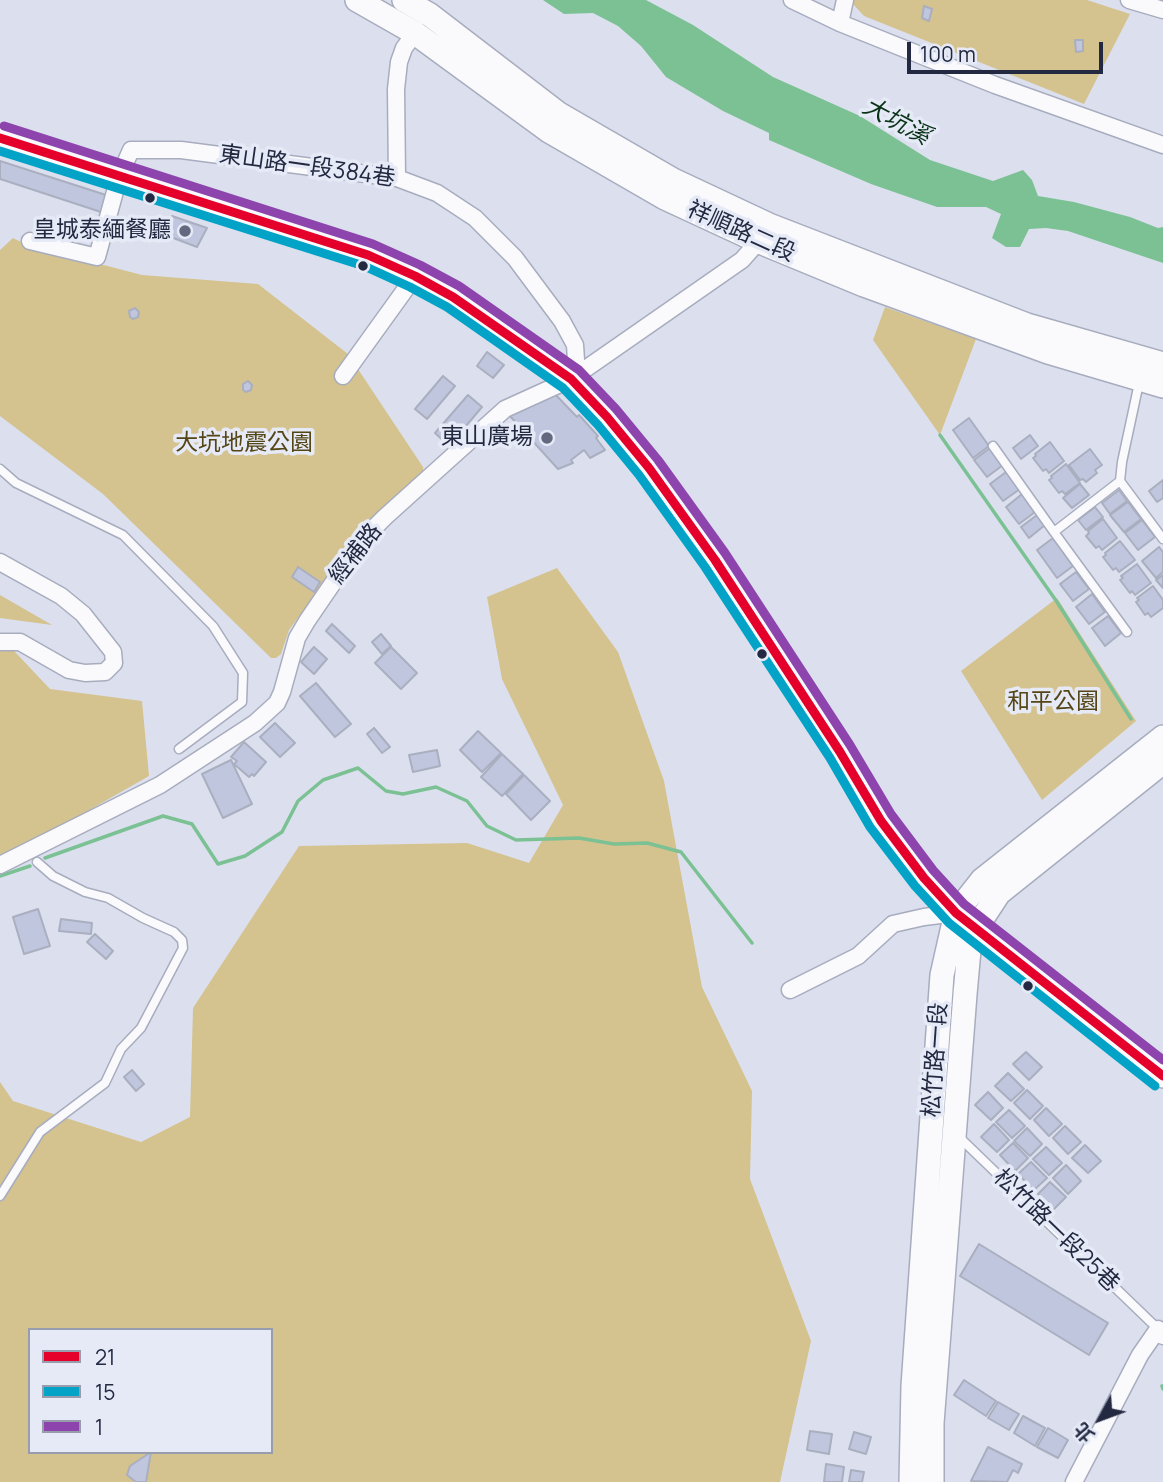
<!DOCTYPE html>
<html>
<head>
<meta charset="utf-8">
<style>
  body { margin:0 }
  #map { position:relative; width:1163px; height:1482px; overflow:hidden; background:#dce0ee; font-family:Manrope,"Noto Sans TC",sans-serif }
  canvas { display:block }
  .legend { position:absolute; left:28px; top:1328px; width:245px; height:126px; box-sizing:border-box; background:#e6eaf7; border:2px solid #989dae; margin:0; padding:9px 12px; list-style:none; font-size:21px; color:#222941 }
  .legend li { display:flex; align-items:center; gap:14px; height:35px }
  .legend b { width:35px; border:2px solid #989dae }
  .north { position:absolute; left:1065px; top:1384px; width:70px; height:70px; -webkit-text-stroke:5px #e6eaf7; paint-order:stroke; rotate:229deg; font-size:19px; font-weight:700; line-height:28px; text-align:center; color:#222941 }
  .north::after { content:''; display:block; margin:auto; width:24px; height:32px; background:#222941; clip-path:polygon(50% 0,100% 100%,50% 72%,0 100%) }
  .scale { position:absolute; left:907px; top:42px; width:196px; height:32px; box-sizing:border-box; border:4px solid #222941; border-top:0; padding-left:9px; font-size:21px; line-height:24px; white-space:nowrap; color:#222941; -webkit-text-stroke:5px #e6eaf7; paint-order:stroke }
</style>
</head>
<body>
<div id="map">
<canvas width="1163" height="1482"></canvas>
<ul class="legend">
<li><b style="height:9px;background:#e4002b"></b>21</li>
<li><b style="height:9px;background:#02a3c7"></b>15</li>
<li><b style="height:9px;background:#8e44ad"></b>1</li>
</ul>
<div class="north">北</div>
<div class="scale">100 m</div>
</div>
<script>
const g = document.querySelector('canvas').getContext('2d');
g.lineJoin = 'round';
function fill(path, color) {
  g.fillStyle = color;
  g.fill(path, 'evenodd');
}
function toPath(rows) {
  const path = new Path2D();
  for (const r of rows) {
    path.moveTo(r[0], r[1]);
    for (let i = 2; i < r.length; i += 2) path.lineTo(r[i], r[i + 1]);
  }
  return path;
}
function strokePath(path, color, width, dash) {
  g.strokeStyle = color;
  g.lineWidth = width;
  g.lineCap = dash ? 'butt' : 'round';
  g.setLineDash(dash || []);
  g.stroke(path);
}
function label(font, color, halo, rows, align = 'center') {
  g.font = font + ' Manrope,"Noto Sans TC",sans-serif';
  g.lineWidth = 7;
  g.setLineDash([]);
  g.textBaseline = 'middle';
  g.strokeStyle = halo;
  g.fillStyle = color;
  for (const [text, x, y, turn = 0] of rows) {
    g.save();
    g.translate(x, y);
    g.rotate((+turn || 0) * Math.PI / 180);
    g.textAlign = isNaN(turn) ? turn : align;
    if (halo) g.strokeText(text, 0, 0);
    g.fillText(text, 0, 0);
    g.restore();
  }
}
const green = toPath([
  [854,0,1087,0,1130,14,1084,104,864,16,853,4],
  [13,238,27,245,142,275,258,284,348,354,423,467,424,474,361,533,289,630,281,654,276,658,271,658,103,494,0,416,0,250],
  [885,307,976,339,940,435,873,340],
  [557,568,618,652,664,781,702,987,752,1091,750,1179,811,1341,780,1482,0,1482,0,1082,13,1101,141,1142,190,1117,193,1008,299,846,467,843,529,863,563,805,502,679,487,597],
  [30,1330,271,1330,271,1452,30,1452],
  [0,595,52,625,0,618],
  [1057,598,1136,721,1042,800,961,671],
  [0,636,50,689,142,701,149,776,0,861]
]);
const water = toPath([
  [543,0,646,0,693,25,773,77,860,116,930,160,993,181,1023,170,1032,180,1038,196,1074,202,1130,217,1158,228,1163,227,1163,263,1068,231,1046,228,1029,229,1020,247,1006,247,992,238,1001,214,986,207,937,207,871,184,769,140,769,133,723,111,666,77,641,46,618,26,593,13,564,14]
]);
const stream = toPath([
  [940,435,1057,602,1131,719],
  [45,858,163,816,192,824,218,864,245,856,282,832,298,801,323,780,358,768,386,791,403,794,436,787,467,801,487,826,516,840,579,838,614,844,647,843,681,852,752,943],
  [0,876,30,866],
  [1162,1386,1163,1389]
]);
const building = toPath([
  [924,6,932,9,929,21,922,18,924,6],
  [1075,40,1083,40,1083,51,1076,52,1075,40],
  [0,161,106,195,101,212,0,179,0,161],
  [172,216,207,228,197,247,163,234,172,216],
  [135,308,139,312,138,317,133,319,130,317,129,311,135,308],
  [487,352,504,365,493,378,477,366,487,352],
  [443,376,455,386,427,419,415,409,443,376],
  [248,381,252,385,251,390,246,392,243,390,243,384,248,381],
  [551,390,577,417,579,415,598,436,596,438,605,450,590,458,584,450,571,460,573,463,558,469,509,415,551,390],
  [468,395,482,407,449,446,435,433,468,395],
  [969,418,989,446,973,458,953,430,969,418],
  [1030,435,1038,446,1021,459,1013,448,1030,435],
  [1050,442,1064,461,1049,473,1046,469,1043,471,1033,458,1036,456,1035,454,1050,442],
  [990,448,1003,465,987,477,974,460,990,448],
  [1090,449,1102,465,1095,470,1097,473,1086,482,1083,479,1080,480,1069,465,1090,449],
  [1066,464,1080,483,1065,494,1062,491,1059,493,1049,480,1052,478,1051,476,1066,464],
  [1006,472,1020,489,1003,501,990,484,1006,472],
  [1163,480,1163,498,1157,502,1149,491,1163,480],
  [1080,484,1089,495,1072,508,1063,498,1080,484],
  [1119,490,1127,501,1110,514,1102,503,1119,490],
  [1022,494,1035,512,1019,524,1006,507,1022,494],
  [1128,502,1141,519,1124,532,1110,515,1128,502],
  [1095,507,1103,517,1086,530,1078,520,1095,507],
  [1037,515,1045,525,1029,538,1021,527,1037,515],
  [1103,519,1117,538,1102,550,1099,546,1096,548,1086,536,1089,533,1088,531,1103,519],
  [1142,520,1155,537,1138,550,1125,533,1142,520],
  [1053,538,1073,566,1057,578,1037,550,1053,538],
  [1120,541,1135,560,1119,572,1116,568,1113,570,1103,557,1106,555,1105,553,1120,541],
  [1159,547,1163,552,1163,572,1156,578,1142,561,1159,547],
  [1137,564,1151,583,1135,595,1132,591,1130,593,1120,580,1123,578,1121,576,1137,564],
  [298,567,320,582,314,592,292,577,298,567],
  [1076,572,1089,589,1073,601,1060,584,1076,572],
  [1163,575,1163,588,1156,580,1163,575],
  [1153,586,1163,600,1163,608,1151,617,1148,613,1145,615,1136,602,1139,600,1137,598,1153,586],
  [1092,594,1105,612,1089,624,1076,607,1092,594],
  [1108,616,1121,633,1105,646,1092,628,1108,616],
  [332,624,355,646,349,653,326,631,332,624],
  [381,634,391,646,382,654,372,642,381,634],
  [314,647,327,659,314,674,301,662,314,647],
  [391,647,417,673,401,689,375,663,391,647],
  [316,683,351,724,335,737,300,696,316,683],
  [275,723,295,743,280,757,260,737,275,723],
  [374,728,390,747,382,753,367,734,374,728],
  [478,731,501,753,482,772,460,750,478,731],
  [244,742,266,762,254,776,252,774,249,777,234,764,237,761,231,757,244,742],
  [437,750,440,766,413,772,409,755,437,750],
  [502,754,523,774,502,796,481,777,502,754],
  [231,760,252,804,223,818,202,774,231,760],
  [524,775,550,801,531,820,506,794,524,775],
  [38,909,50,946,24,954,13,917,38,909],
  [61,919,92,923,91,934,59,931,61,919],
  [95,934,113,951,106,959,87,942,95,934],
  [1026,1052,1042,1067,1029,1080,1013,1064,1026,1052],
  [132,1070,144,1084,136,1091,124,1077,132,1070],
  [1008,1073,1024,1089,1011,1101,995,1086,1008,1073],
  [1027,1090,1043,1106,1030,1119,1014,1103,1027,1090],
  [988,1092,1003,1108,991,1120,975,1105,988,1092],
  [1046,1108,1062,1124,1049,1136,1034,1120,1046,1108],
  [1009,1110,1025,1126,1012,1138,996,1122,1009,1110],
  [994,1124,1009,1140,997,1152,981,1137,994,1124],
  [1065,1126,1081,1142,1068,1154,1053,1138,1065,1126],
  [1027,1128,1042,1144,1030,1156,1014,1141,1027,1128],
  [1013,1143,1028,1158,1015,1171,1000,1155,1013,1143],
  [1085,1145,1101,1161,1088,1173,1072,1158,1085,1145],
  [1046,1147,1062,1163,1049,1175,1033,1159,1046,1147],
  [1031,1162,1047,1178,1034,1190,1018,1174,1031,1162],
  [1066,1165,1081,1181,1068,1194,1053,1178,1066,1165],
  [1050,1182,1066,1197,1053,1210,1038,1194,1050,1182],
  [979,1244,1108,1323,1089,1355,960,1276,979,1244],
  [964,1380,996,1401,986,1416,954,1395,964,1380],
  [998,1402,1019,1414,1009,1430,988,1418,998,1402],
  [1023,1416,1045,1428,1035,1446,1014,1433,1023,1416],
  [1048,1428,1068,1440,1058,1458,1037,1447,1048,1428],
  [810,1431,832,1434,829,1454,807,1450,810,1431],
  [854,1432,871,1437,866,1454,849,1449,854,1432],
  [988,1447,1022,1464,1018,1473,1013,1470,1007,1482,971,1481,988,1447],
  [151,1452,146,1482,136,1482,127,1475,130,1466,151,1452],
  [826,1464,844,1467,842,1482,824,1482,826,1464],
  [851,1470,864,1472,862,1482,849,1482,851,1470]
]);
const lane = toPath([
  [993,446,1054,532],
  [0,469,16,483,123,535,213,626,243,673,242,702,179,749],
  [1120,481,1163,539],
  [1127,632,1054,532,1120,481,1122,462,1139,383],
  [959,1137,1158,1329],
  [0,1196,40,1132,105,1083,121,1049,141,1028,183,948,182,940,174,932,143,918,108,898,85,892,53,876,37,862]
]);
const street = toPath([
  [792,0,840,23,995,85,1163,145],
  [1129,0,1163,10],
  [840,23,845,0],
  [397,178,396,89,399,62,404,48,415,33],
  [30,241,97,257,119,177,131,150,181,150,397,178,437,193,475,218,515,258,562,321,575,345,576,360,571,379],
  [343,376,415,276],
  [0,562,61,596,83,614,113,652,114,663,105,672,85,673,69,670,20,642,0,642],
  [0,865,160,785,255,723,277,703,282,692,297,638,307,621,363,539,385,517,505,409,571,379,742,260,764,235],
  [790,990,858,956,893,924,924,917,956,913],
  [1074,1482,1140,1355,1158,1329,1163,1336]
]);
const secondary = toPath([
  [357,0,415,33,549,131,665,198,760,242,864,285,1048,352,1163,386],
  [404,0,430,15,559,114,673,180,769,225,1027,325,1163,364],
  [0,138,368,255,415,276,453,297,571,379,607,417,649,468,715,560,840,752,881,821,924,878,956,913,1032,971,1163,1076],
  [911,1482,913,1386,942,975,956,913,982,880,1163,737],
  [932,1482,932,1423,965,994,969,950,976,928,999,893,1163,762]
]);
const bus1 = toPath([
  [0,138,368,255,415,276,453,297,571,379,607,417,649,468,715,560,840,752,881,821,924,878,956,913,1163,1076]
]);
const bus2 = toPath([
  [0,151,364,266,410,287,447,307,563,388,598,425,639,475,705,567,830,758,870,827,915,886,949,923,1155,1086]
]);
const bus3 = toPath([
  [4,126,373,244,420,265,459,286,579,370,616,409,658,460,725,553,850,745,891,814,933,870,964,904,1163,1060]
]);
const markers = [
  [150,198,6,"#222941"],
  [185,231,7,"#63697e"],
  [363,266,6,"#222941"],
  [547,438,7,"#63697e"],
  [762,654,6,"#222941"],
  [1028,986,6,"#222941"]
];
const streetNames = [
  ["東山路一段384巷",307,167,8],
  ["祥順路二段",741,232,24],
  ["經補路",356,554,-52],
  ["松竹路一段",936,1060,-86],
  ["松竹路一段25巷",1056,1231,44]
];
const poiNames = [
  ["皇城泰緬餐廳",171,231],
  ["東山廣場",533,438]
];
const parkNames = [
  ["大坑地震公園",244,444],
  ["和平公園",1053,703]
];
const waterNames = [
  ["大坑溪",896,122,28]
];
fill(green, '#d4c28f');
fill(water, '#7bc194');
strokePath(stream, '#7bc194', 3.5);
fill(building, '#bfc6de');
strokePath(building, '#aaafc0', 2);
strokePath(lane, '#a7acbe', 11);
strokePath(street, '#a7acbe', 19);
strokePath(secondary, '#a7acbe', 26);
strokePath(lane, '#fafafc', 8);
strokePath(street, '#fafafc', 16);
strokePath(secondary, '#fafafc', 23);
strokePath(bus1, '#e4002b', 9);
strokePath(bus2, '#02a3c7', 9);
strokePath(bus3, '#8e44ad', 9);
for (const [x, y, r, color] of markers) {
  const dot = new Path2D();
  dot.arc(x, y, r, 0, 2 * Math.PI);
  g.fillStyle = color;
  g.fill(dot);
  strokePath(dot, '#e6eaf7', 2.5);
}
label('23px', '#222941', '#e6eaf7', streetNames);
label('23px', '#222941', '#e6eaf7', poiNames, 'right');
label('23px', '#554616', '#e6eaf7', parkNames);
label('italic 24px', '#093317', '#e6eaf7', waterNames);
</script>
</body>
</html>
